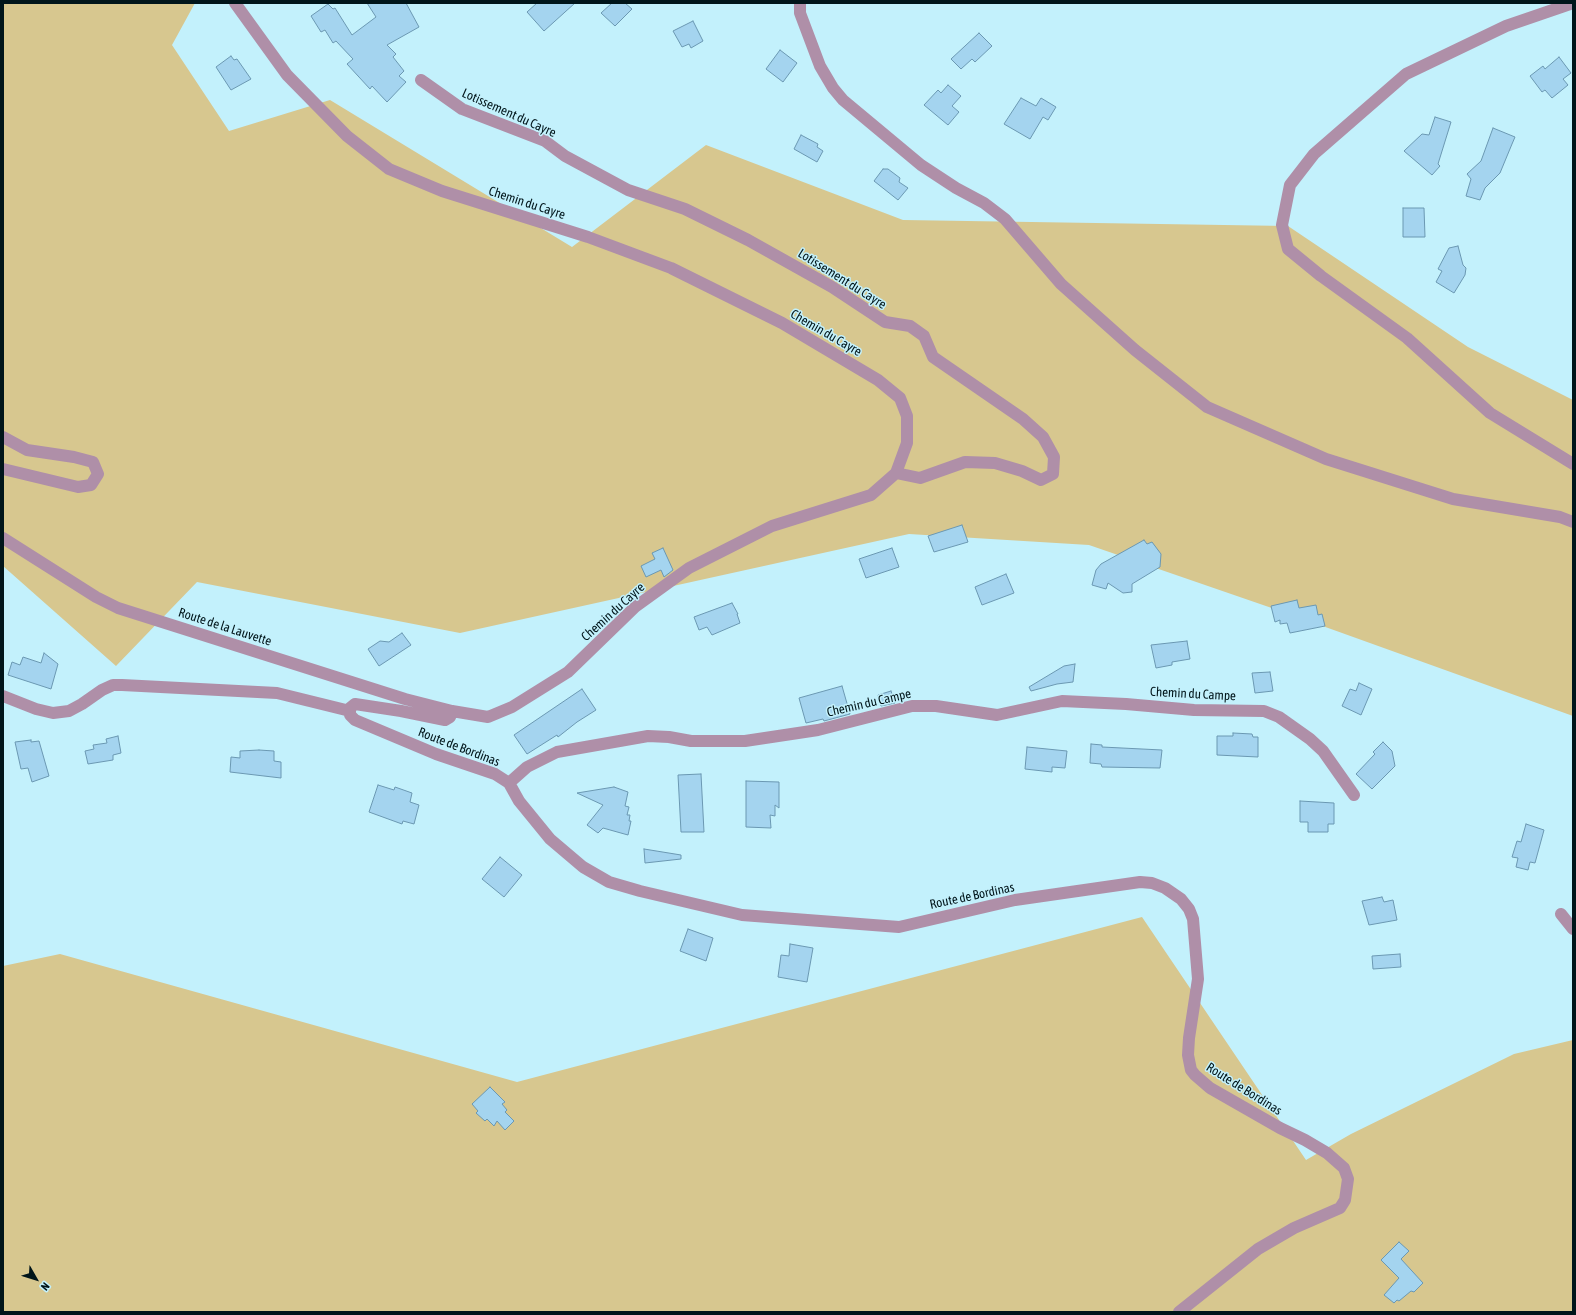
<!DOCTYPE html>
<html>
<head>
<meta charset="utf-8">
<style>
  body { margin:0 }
  #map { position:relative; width:1576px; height:1315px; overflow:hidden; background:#c3f1fc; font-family:"Asap Condensed",sans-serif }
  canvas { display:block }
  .frame { position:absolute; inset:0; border:4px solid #00151a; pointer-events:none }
  .north { position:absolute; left:16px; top:1259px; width:40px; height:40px; -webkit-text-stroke:3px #c3f1fc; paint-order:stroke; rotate:129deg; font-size:11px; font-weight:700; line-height:16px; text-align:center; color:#00151a }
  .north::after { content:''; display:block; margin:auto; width:14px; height:18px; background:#00151a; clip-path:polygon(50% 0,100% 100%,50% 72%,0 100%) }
</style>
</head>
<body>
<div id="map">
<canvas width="1576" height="1315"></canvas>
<div class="frame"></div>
<div class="north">N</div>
</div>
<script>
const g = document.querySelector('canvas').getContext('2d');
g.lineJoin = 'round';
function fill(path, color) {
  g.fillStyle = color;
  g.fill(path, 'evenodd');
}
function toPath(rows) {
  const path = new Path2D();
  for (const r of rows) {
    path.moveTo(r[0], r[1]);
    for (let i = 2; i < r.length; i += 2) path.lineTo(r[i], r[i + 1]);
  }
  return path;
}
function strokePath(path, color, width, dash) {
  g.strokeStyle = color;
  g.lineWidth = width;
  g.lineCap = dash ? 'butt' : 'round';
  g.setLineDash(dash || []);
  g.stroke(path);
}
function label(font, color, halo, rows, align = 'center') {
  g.font = font + ' "Asap Condensed",sans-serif';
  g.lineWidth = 3;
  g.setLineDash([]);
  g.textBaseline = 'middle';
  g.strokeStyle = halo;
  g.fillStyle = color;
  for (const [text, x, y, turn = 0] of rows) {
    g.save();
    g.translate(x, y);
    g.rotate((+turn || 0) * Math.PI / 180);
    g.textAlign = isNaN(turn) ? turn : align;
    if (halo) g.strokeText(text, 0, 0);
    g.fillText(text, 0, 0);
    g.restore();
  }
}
const green = toPath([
  [3,3,195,3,172,45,229,131,330,100,572,247,706,145,903,220,1288,226,1468,347,1573,400,1573,716,1292,615,1089,545,909,534,460,633,197,582,116,666,3,566],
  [1142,917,1306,1160,1351,1134,1514,1054,1573,1040,1573,1312,3,1312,3,966,60,954,517,1082]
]);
const building = toPath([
  [367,3,406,3,419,27,387,45,396,54,393,57,404,71,399,76,406,82,387,102,372,86,370,89,347,64,353,59,336,41,333,43,325,30,321,32,311,16,328,4,333,9,335,8,352,35,376,17,367,3],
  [537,3,575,3,544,31,527,12,537,3],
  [612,3,625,3,632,9,615,26,601,13,612,3],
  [693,21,703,41,691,48,689,44,682,47,673,31,693,21],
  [979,33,992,46,975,62,972,59,961,69,951,59,979,33],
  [780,50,797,63,783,82,766,69,780,50],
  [231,56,234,60,237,59,251,79,231,90,216,67,231,56],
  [1559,57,1571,73,1563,79,1568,85,1552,98,1545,90,1542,92,1530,76,1543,66,1545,69,1559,57],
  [948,85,961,96,952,106,959,112,948,125,924,105,938,90,941,93,948,85],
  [1021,98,1036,106,1041,98,1056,107,1048,120,1043,117,1030,139,1004,124,1021,98],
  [1435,117,1451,122,1438,164,1440,166,1432,175,1404,151,1422,134,1429,135,1435,117],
  [1493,128,1515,137,1512,144,1500,173,1485,188,1480,200,1466,196,1471,179,1467,174,1481,161,1493,128],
  [801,135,818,144,817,147,823,151,817,162,794,149,801,135],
  [883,169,888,169,900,178,899,182,908,188,898,200,874,181,883,169],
  [1403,208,1424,208,1425,237,1403,237,1403,208],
  [1458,246,1463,265,1466,268,1465,275,1454,293,1436,282,1442,271,1438,269,1449,248,1458,246],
  [962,525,968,542,934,552,928,536,962,525],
  [1144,540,1147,544,1152,542,1161,554,1160,567,1132,584,1132,592,1123,593,1108,583,1106,589,1092,585,1096,570,1101,564,1144,540],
  [663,548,673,570,664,577,661,570,646,577,641,566,655,559,652,553,663,548],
  [892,548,899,567,866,578,859,559,892,548],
  [1006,574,1014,593,982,605,975,587,1006,574],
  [1297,600,1299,608,1316,605,1318,615,1322,614,1325,626,1290,633,1287,623,1280,624,1280,620,1275,622,1271,606,1297,600],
  [732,603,738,614,737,614,740,623,712,635,707,627,699,630,694,617,732,603],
  [402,633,411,645,379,666,368,649,380,641,389,642,402,633],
  [1187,641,1190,659,1172,662,1172,665,1156,668,1151,645,1187,641],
  [44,653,58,664,51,689,8,675,12,662,20,665,23,657,41,663,44,653],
  [1075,664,1073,682,1057,684,1031,691,1029,687,1064,666,1075,664],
  [1270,672,1273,691,1255,693,1252,673,1270,672],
  [1359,683,1372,689,1361,715,1342,706,1350,689,1356,691,1359,683],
  [842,686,850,714,824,721,823,719,806,723,799,698,842,686],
  [582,689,596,710,577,722,558,737,557,735,527,754,514,735,582,689],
  [891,691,895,703,881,706,878,695,891,691],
  [1233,733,1252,734,1253,737,1258,737,1258,757,1217,755,1217,736,1233,736,1233,733],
  [118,736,121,753,113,755,113,760,88,764,85,751,94,749,93,745,107,743,106,739,118,736],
  [31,740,31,742,39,741,49,776,32,782,28,768,21,769,15,742,31,740],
  [1383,742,1392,751,1395,766,1372,789,1356,774,1375,754,1373,752,1383,742],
  [1091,744,1102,745,1102,747,1162,750,1160,768,1102,767,1101,764,1090,763,1091,744],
  [1027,747,1067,751,1065,768,1052,767,1052,772,1025,769,1027,747],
  [259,750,274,751,274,761,281,762,281,778,230,772,231,757,240,758,240,751,259,750],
  [701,774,704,832,681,832,678,775,701,774],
  [746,781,779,782,779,808,775,805,775,816,770,815,771,828,746,827,746,781],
  [378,785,394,790,395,787,412,793,410,802,419,805,414,824,403,821,402,824,369,812,378,785],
  [614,787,628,792,625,806,629,807,627,815,630,815,629,821,631,821,628,835,603,828,598,833,587,825,603,805,577,793,614,787],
  [1300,801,1334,803,1334,824,1328,824,1328,832,1308,832,1308,822,1300,822,1300,801],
  [1526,824,1544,830,1535,863,1530,862,1528,870,1516,867,1518,858,1512,857,1517,841,1521,842,1526,824],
  [644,849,681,855,681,859,645,863,644,849],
  [500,857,522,875,504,897,482,879,500,857],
  [1382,897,1384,902,1393,900,1397,920,1369,925,1362,901,1382,897],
  [688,929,713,938,706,961,680,951,688,929],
  [790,944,813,948,807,982,778,977,781,955,789,956,790,944],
  [1400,954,1401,967,1373,969,1372,956,1400,954],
  [490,1087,505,1102,502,1104,507,1110,505,1112,514,1121,505,1130,497,1121,494,1126,487,1119,485,1121,476,1113,478,1111,472,1104,490,1087],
  [1399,1242,1409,1251,1401,1259,1423,1283,1414,1292,1411,1291,1399,1301,1397,1300,1394,1303,1384,1295,1399,1278,1381,1260,1399,1242]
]);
const minor = toPath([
  [800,3,800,13,820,66,833,88,843,100,921,165,956,188,984,203,1005,219,1061,284,1135,350,1207,407,1326,459,1453,499,1560,517,1573,522],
  [1573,3,1506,26,1406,74,1314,154,1290,185,1282,225,1288,249,1321,276,1407,338,1490,413,1573,464],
  [421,80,462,109,545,141,565,156,628,190,685,209,748,240,832,287,885,322,910,326,924,336,933,357,1023,419,1043,437,1054,457,1053,474,1041,480,1022,471,995,463,965,462,920,478,896,473],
  [3,437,27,450,74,457,93,462,98,474,91,485,78,487,3,469],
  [3,538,96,597,118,608,405,699,452,711,488,717,512,707,568,672,635,607,689,568,772,526,871,495,896,473,907,443,907,416,900,398,878,380,782,323,671,268,588,237,442,191,389,169,347,136,287,75,235,3],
  [3,696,36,709,53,713,69,711,82,704,102,690,113,685,122,685,277,693,350,711],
  [452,711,450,717,445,720,401,711,355,704,350,708,350,715,355,720,436,754,495,774,509,783,519,801,550,839,583,867,609,882,640,891,742,915,899,927,1015,900,1140,882,1152,883,1165,888,1181,899,1189,909,1193,919,1198,979,1189,1038,1188,1055,1191,1070,1195,1075,1210,1088,1280,1128,1305,1140,1327,1153,1344,1168,1348,1179,1345,1200,1340,1208,1294,1228,1258,1249,1179,1312],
  [509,783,527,767,557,752,648,736,669,737,691,741,745,741,818,730,912,706,936,706,997,715,1062,701,1126,704,1194,710,1264,711,1279,717,1310,739,1323,751,1354,795],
  [1561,914,1573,929]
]);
const streetNames = [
  ["Lotissement du Cayre",509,113,24],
  ["Chemin du Cayre",527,203,18],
  ["Lotissement du Cayre",842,279,32],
  ["Chemin du Cayre",826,333,30],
  ["Chemin du Cayre",613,612,-42],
  ["Route de la Lauvette",225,627,18],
  ["Chemin du Campe",1193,694,3],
  ["Chemin du Campe",869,703,-13],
  ["Route de Bordinas",459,747,21],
  ["Route de Bordinas",972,896,-12],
  ["Route de Bordinas",1244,1089,32]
];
fill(green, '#d7c78f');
fill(building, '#a4d4ef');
strokePath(building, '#6b98b2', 1);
strokePath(minor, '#af8fa8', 12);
label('13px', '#00151a', '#c3f1fc', streetNames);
</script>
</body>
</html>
